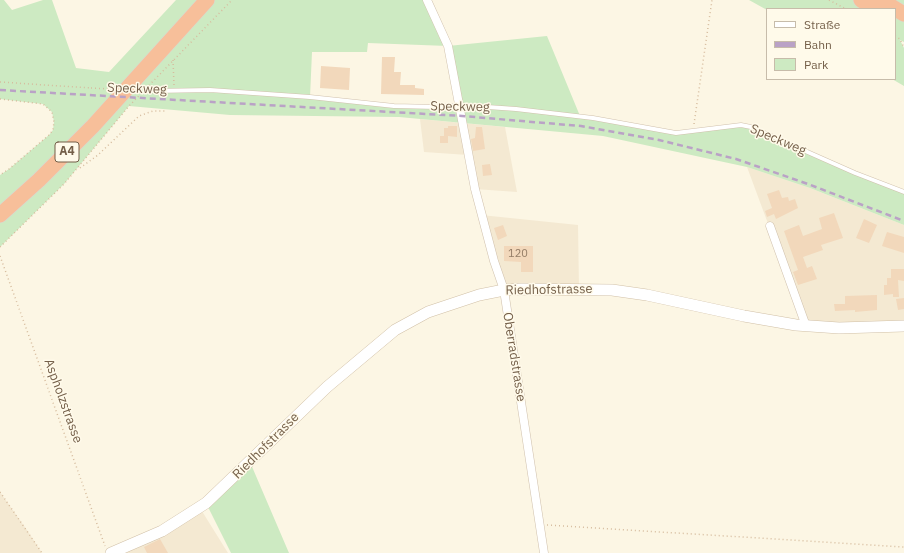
<!DOCTYPE html>
<html>
<head>
<meta charset="utf-8">
<style>
  body { margin:0 }
  #map { position:relative; width:904px; height:553px; overflow:hidden; background:#fcf6e4; font-family:"IBM Plex Sans",sans-serif }
  canvas { display:block }
  .legend { position:absolute; left:766px; top:8px; width:130px; height:72px; box-sizing:border-box; background:#fffaea; border:1px solid #c7bcaa; margin:0; padding:5px 7px; list-style:none; font-size:12px; color:#745f49 }
  .legend li { display:flex; align-items:center; gap:8px; height:20px }
  .legend b { width:20px; border:1px solid #c7bcaa }
</style>
</head>
<body>
<div id="map">
<canvas width="904" height="553"></canvas>
<ul class="legend">
<li><b style="height:5px;background:#fff"></b>Straße</li>
<li><b style="height:5px;background:#baa2c6"></b>Bahn</li>
<li><b style="height:11px;background:#cdeac2"></b>Park</li>
</ul>
</div>
<script>
const g = document.querySelector('canvas').getContext('2d');
g.lineJoin = 'round';
function fill(path, color) {
  g.fillStyle = color;
  g.fill(path, 'evenodd');
}
function toPath(rows) {
  const path = new Path2D();
  for (const r of rows) {
    path.moveTo(r[0], r[1]);
    for (let i = 2; i < r.length; i += 2) path.lineTo(r[i], r[i + 1]);
  }
  return path;
}
function strokePath(path, color, width, dash) {
  g.strokeStyle = color;
  g.lineWidth = width;
  g.lineCap = dash ? 'butt' : 'round';
  g.setLineDash(dash || []);
  g.stroke(path);
}
function label(font, color, halo, rows, align = 'center') {
  g.font = font + ' "IBM Plex Sans",sans-serif';
  g.lineWidth = 3;
  g.setLineDash([]);
  g.textBaseline = 'middle';
  g.strokeStyle = halo;
  g.fillStyle = color;
  for (const [text, x, y, turn = 0] of rows) {
    g.save();
    g.translate(x, y);
    g.rotate((+turn || 0) * Math.PI / 180);
    g.textAlign = isNaN(turn) ? turn : align;
    if (halo) g.strokeText(text, 0, 0);
    g.fillText(text, 0, 0);
    g.restore();
  }
}
const residential = toPath([
  [420,119,505,127,517,192,475,189,468,155,424,152],
  [747,167,810,188,904,225,904,326,806,326],
  [481,215,578,225,579,289,504,290],
  [0,492,29,533,42,553,0,553],
  [200,508,228,553,111,553]
]);
const green = toPath([
  [0,0,4,0,12,10,43,0,52,0,76,68,109,72,176,0,427,0,448,46,547,36,580,116,676,133,741,125,904,192,904,225,810,188,747,167,603,136,399,117,230,115,129,106,64,184,0,247,0,175,9,169,49,135,53,130,54,122,52,112,43,104,0,99],
  [368,43,448,46,459,105,394,106,310,97,312,52,367,52],
  [749,0,904,0,904,42,900,40,904,48,904,86,892,79,895,79,895,9,767,10],
  [250,462,289,553,231,553,206,503]
]);
const building = toPath([
  [382,57,395,57,394,72,401,72,400,85,415,85,415,88,424,89,424,95,381,94],
  [321,66,350,68,349,90,320,88],
  [448,126,457,126,457,137,448,136,448,143,440,143,440,136,444,136,444,128,448,128],
  [476,127,482,127,485,149,473,151,471,139,475,138],
  [490,164,492,175,483,176,482,165],
  [779,190,782,198,788,197,789,201,795,199,798,208,776,219,774,214,767,217,765,211,772,208,767,194],
  [834,213,843,238,821,245,823,250,803,257,807,268,812,266,817,279,798,285,793,272,798,270,784,231,799,225,803,236,822,229,819,218],
  [864,219,877,225,869,243,856,238],
  [503,225,507,236,498,240,494,228],
  [887,232,904,237,904,253,882,246],
  [504,246,533,246,533,272,521,272,521,262,504,261],
  [891,269,904,269,904,281,898,280,899,297,893,297,893,294,884,295,884,285,887,285,887,278,891,278],
  [877,295,877,310,855,312,855,310,835,311,834,304,845,304,845,296],
  [904,298,904,309,898,310,896,299],
  [160,539,168,553,147,553,144,547]
]);
const path = toPath([
  [829,0,846,9],
  [895,36,900,39,904,48],
  [173,60,174,85],
  [0,82,91,88],
  [0,99,43,104,52,112,54,122,53,130,49,135,9,169,0,175],
  [694,124,712,0],
  [80,168,98,155,139,116,153,111,165,111],
  [0,247,64,184,129,106,232,0],
  [0,256,105,546],
  [0,492,42,553],
  [547,525,904,547]
]);
const lane = toPath([
  [153,91,210,90,310,97,394,106,437,107,459,105,516,109,593,118,676,133,741,125,751,127,855,173,904,192]
]);
const street = toPath([
  [427,0,448,46,475,189,494,261,504,290,544,553],
  [770,226,806,326]
]);
const secondary = toPath([
  [111,553,162,531,206,503,327,387,395,330,428,312,479,295,504,290,521,289,612,290,647,295,744,316,796,325,839,328,904,326]
]);
const highway = toPath([
  [861,0,876,9],
  [881,0,904,14],
  [0,215,39,180,93,126,207,0]
]);
const rail = toPath([
  [0,90,462,116,581,126,659,140,736,159,808,184,904,221]
]);
const pathBridge = toPath([
  [91,88,153,91]
]);
const numberNames = [
  ["120",518,254]
];
const shields = [
  [67,152,24]
];
const shieldNames = [
  ["A4",67,152]
];
const streetNames = [
  ["Speckweg",137,89,2],
  ["Speckweg",460,107,1],
  ["Speckweg",778,140,23],
  ["Riedhofstrasse",549,290,-1],
  ["Oberradstrasse",514,357,81],
  ["Aspholzstrasse",63,401,70],
  ["Riedhofstrasse",266,446,-45]
];
fill(residential, '#f4e9d2');
fill(green, '#cdeac2');
fill(building, '#f2d8bb');
strokePath(lane, '#d0c1ad', 5);
strokePath(street, '#d0c1ad', 9);
strokePath(secondary, '#d1c0a7', 12);
strokePath(highway, '#dbd5d0', 16);
strokePath(path, '#d6bc9e', 1.5, [1, 3]);
strokePath(lane, '#fff', 4);
strokePath(street, '#fff', 8);
strokePath(secondary, '#fff', 11);
strokePath(highway, '#f7bf9a', 15);
strokePath(rail, '#baa2c6', 2.5, [6, 4]);
strokePath(pathBridge, '#d6bc9e', 1.5, [1, 3]);
label('11px', '#947d66', null, numberNames);
for (const [x, y, w] of shields) {
  const box = new Path2D();
  box.roundRect(x - w / 2, y - 10, w, 20, 3);
  g.fillStyle = '#fffaea';
  g.fill(box);
  strokePath(box, '#745f49', 1);
}
label('bold 12px', '#745f49', null, shieldNames);
label('13px', '#745f49', '#fffaea', streetNames);
</script>
</body>
</html>
